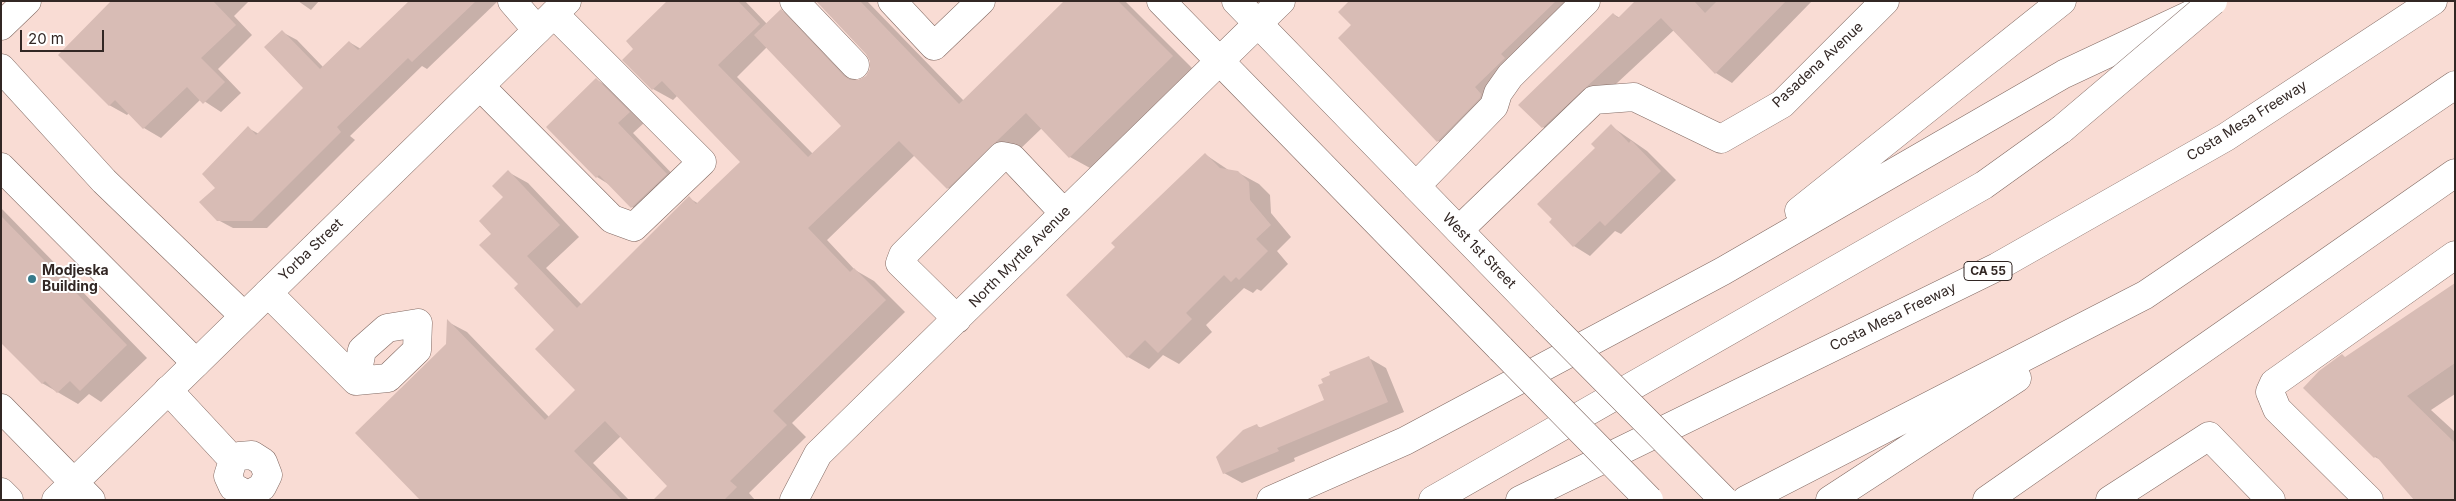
<!DOCTYPE html>
<html>
<head>
<meta charset="utf-8">
<style>
  body { margin:0 }
  #map { position:relative; width:2456px; height:501px; overflow:hidden; background:#f9dcd4; font-family:Inter,sans-serif }
  canvas { display:block }
  .frame { position:absolute; inset:0; border:2px solid #322724; pointer-events:none }
  .scale { position:absolute; left:20px; top:30px; width:84px; height:22px; box-sizing:border-box; border:2px solid #322724; border-top:0; padding-left:6px; font-size:15px; line-height:18px; white-space:nowrap; color:#322724; -webkit-text-stroke:4px #fff; paint-order:stroke }
</style>
</head>
<body>
<div id="map">
<canvas width="2456" height="501"></canvas>
<div class="frame"></div>
<div class="scale">20 m</div>
</div>
<script>
const g = document.querySelector('canvas').getContext('2d');
g.lineJoin = 'round';
function fill(path, color) {
  g.fillStyle = color;
  g.fill(path, 'evenodd');
}
function toPath(rows) {
  const path = new Path2D();
  for (const r of rows) {
    path.moveTo(r[0], r[1]);
    for (let i = 2; i < r.length; i += 2) path.lineTo(r[i], r[i + 1]);
  }
  return path;
}
function strokePath(path, color, width, dash) {
  g.strokeStyle = color;
  g.lineWidth = width;
  g.lineCap = dash ? 'butt' : 'round';
  g.setLineDash(dash || []);
  g.stroke(path);
}
function label(font, color, halo, rows, align = 'center') {
  g.font = font + ' Inter,sans-serif';
  g.lineWidth = 4;
  g.setLineDash([]);
  g.textBaseline = 'middle';
  g.strokeStyle = halo;
  g.fillStyle = color;
  for (const [text, x, y, turn = 0] of rows) {
    g.save();
    g.translate(x, y);
    g.rotate((+turn || 0) * Math.PI / 180);
    g.textAlign = isNaN(turn) ? turn : align;
    if (halo) g.strokeText(text, 0, 0);
    g.fillText(text, 0, 0);
    g.restore();
  }
}
const shadow = toPath([
  [114,1,249,1,234,16,252,35,218,69,241,93,221,112,201,99,161,138,144,128,129,113,127,115,109,105],
  [298,1,319,1,311,10],
  [411,1,498,1,427,69,422,66,350,136,355,140,267,228,233,228,218,220,216,188,248,128,259,134,305,88,282,32,297,40,323,67,349,42,361,49],
  [669,1,745,1,767,24,781,10,801,22,857,81,866,78,871,69,871,61,867,53,817,1,867,1,964,101,1065,1,1125,1,1192,68,1090,168,1070,157,1042,128,967,200,948,188,915,155,827,240,855,270,874,281,905,312,792,423,806,437,749,493,755,500,654,500,669,486,621,436,593,463,629,500,422,500,448,344,448,322,467,332,549,417,577,391,556,330,519,284,492,234,505,198,508,172,528,183,579,237,546,268,582,305,689,198,699,204,742,162,678,95,673,100,653,89,635,49],
  [767,47,843,126,813,154,737,77],
  [1351,1,1584,1,1458,152,1438,141,1353,25],
  [1637,1,1812,1,1732,83,1716,73,1674,30,1559,137,1543,127,1520,105,1613,14,1620,18],
  [597,80,612,89,645,122,633,133,682,184,648,216,632,207,610,185,597,177],
  [1611,126,1647,151,1676,180,1621,234,1615,231,1590,256,1574,246,1550,222],
  [1206,155,1230,171,1237,172,1259,184,1270,195,1271,213,1291,237,1277,251,1288,264,1261,291,1257,289,1253,293,1244,288,1206,325,1212,332,1179,364,1163,355,1149,369,1128,357,1117,247],
  [1,208,147,358,101,402,89,394,78,404,42,383,1,341],
  [2455,286,2455,394,2431,410,2455,432,2455,500,2375,457,2304,388],
  [1369,358,1386,368,1404,412,1294,458,1295,461,1242,483,1224,473,1257,426,1261,428,1326,401]
]);
const building = toPath([
  [111,1,213,1,236,25,201,58,225,82,203,104,187,87,143,129,115,100,109,106,58,55],
  [409,1,476,1,412,62,408,58,337,127,341,132,252,221,217,221,199,202,215,188,202,174,248,126,256,135,303,88,264,47,282,30,320,69,349,41,358,50],
  [667,1,738,1,760,24,718,65,808,157,841,126,754,35,781,9,844,76,850,80,858,80,866,76,870,69,870,61,866,54,816,1,860,1,959,104,1064,1,1118,1,1173,56,1069,158,1026,113,947,189,899,141,808,228,850,272,854,268,886,300,773,411,787,425,730,481,737,487,724,500,653,500,667,486,605,421,574,451,622,500,420,500,355,433,446,344,447,319,545,420,575,390,535,349,554,330,514,288,518,284,479,245,491,234,479,221,503,197,492,186,508,170,560,225,527,256,577,308,689,196,696,204,740,162,662,81,652,90,622,60,633,49,626,41],
  [1349,1,1556,1,1501,54,1505,58,1475,87,1481,94,1480,98,1437,142,1338,38,1351,25,1338,12],
  [1635,1,1694,1,1705,13,1717,1,1786,1,1715,74,1661,18,1542,128,1518,105,1613,13,1618,18],
  [596,78,630,112,618,123,667,174,631,208,599,175,596,178,546,127],
  [1611,124,1629,143,1631,140,1661,171,1605,226,1600,221,1573,247,1549,222,1552,219,1537,204,1595,148,1591,144],
  [1205,153,1220,168,1238,171,1249,182,1250,200,1271,225,1256,239,1268,251,1239,280,1236,277,1231,282,1224,275,1186,313,1192,319,1158,353,1145,340,1127,358,1066,295,1115,247,1111,243],
  [1,216,127,345,80,391,70,381,57,393,45,381,42,384,1,343],
  [2455,283,2455,363,2407,396,2455,443,2455,500,2414,500,2376,456,2374,458,2303,388,2319,371,2342,354,2345,357],
  [1369,356,1388,402,1277,448,1279,451,1223,474,1216,457,1243,430,1257,424,1259,428,1324,400,1318,385,1323,383,1321,379,1330,375,1329,372]
]);
const minor = toPath([
  [512,1,537,30],
  [794,1,855,65],
  [892,1,934,46,981,1],
  [1,26,27,1],
  [1,68,104,181,244,316],
  [480,86,612,219,634,227,702,162,554,14],
  [1,167,196,363],
  [1416,186,1494,106,1498,93,1510,76,1586,1],
  [1459,230,1594,100,1634,97,1721,139,1782,104,1885,1],
  [268,293,356,381],
  [957,319,900,263,903,255,1002,156,1012,158,1064,213],
  [418,323,417,350,388,378,356,381,362,350,387,328,418,323],
  [168,390,233,460,239,456,252,455,263,462,268,475,262,487,250,494,244,493,233,487,228,476,233,460],
  [794,500,818,454,1281,1],
  [2110,500,2209,436,2271,500],
  [2369,500,2277,409,2270,392,2274,383,2455,255]
]);
const major = toPath([
  [1161,1,1501,349],
  [1236,1,1546,320],
  [1,408,91,500],
  [1,492,9,500],
  [56,500,567,1]
]);
const highway = toPath([
  [1799,211,2062,1],
  [1271,500,1405,441,1723,271,2064,74,2192,14],
  [1433,500,1984,185,2062,129],
  [1520,500,1997,267,2226,137,2433,1],
  [1746,500,2145,295,2455,85],
  [1830,500,2017,378],
  [1987,500,2455,173]
]);
const majorBridge = toPath([
  [1546,320,1724,500],
  [1501,349,1649,500]
]);
const highwayBridge = toPath([
  [2062,129,2213,1]
]);
const markers = [
  [32,279,5,"#377a8a"]
];
const shields = [
  [1988,271,48]
];
const shieldNames = [
  ["CA 55",1988,271]
];
const streetNames = [
  ["Pasadena Avenue",1818,65,-43],
  ["Costa Mesa Freeway",2247,121,-32],
  ["Yorba Street",311,250,-44],
  ["West 1st Street",1479,251,46],
  ["North Myrtle Avenue",1020,257,-45],
  ["Costa Mesa Freeway",1893,317,-26]
];
const poiNames = [
  ["Modjeska",42,271],
  ["Building",42,287]
];
fill(shadow, '#0003');
fill(building, '#d8bcb5');
strokePath(minor, '#816962', 29);
strokePath(major, '#816962', 29);
strokePath(highway, '#816962', 29);
strokePath(minor, '#fff', 28);
strokePath(major, '#fff', 28);
strokePath(highway, '#fff', 28);
strokePath(majorBridge, '#816962', 29, []);
strokePath(highwayBridge, '#816962', 29, []);
strokePath(majorBridge, '#fff', 28);
strokePath(highwayBridge, '#fff', 28);
for (const [x, y, r, color] of markers) {
  const dot = new Path2D();
  dot.arc(x, y, r, 0, 2 * Math.PI);
  g.fillStyle = color;
  g.fill(dot);
  strokePath(dot, '#fff', 2);
}
for (const [x, y, w] of shields) {
  const box = new Path2D();
  box.roundRect(x - w / 2, y - 9.5, w, 19, 4);
  g.fillStyle = '#fff';
  g.fill(box);
  strokePath(box, '#322724', 1);
}
label('bold 12px', '#322724', null, shieldNames);
label('14px', '#322724', '#fff', streetNames);
label('bold 14px', '#322724', '#fff', poiNames, 'left');
</script>
</body>
</html>
